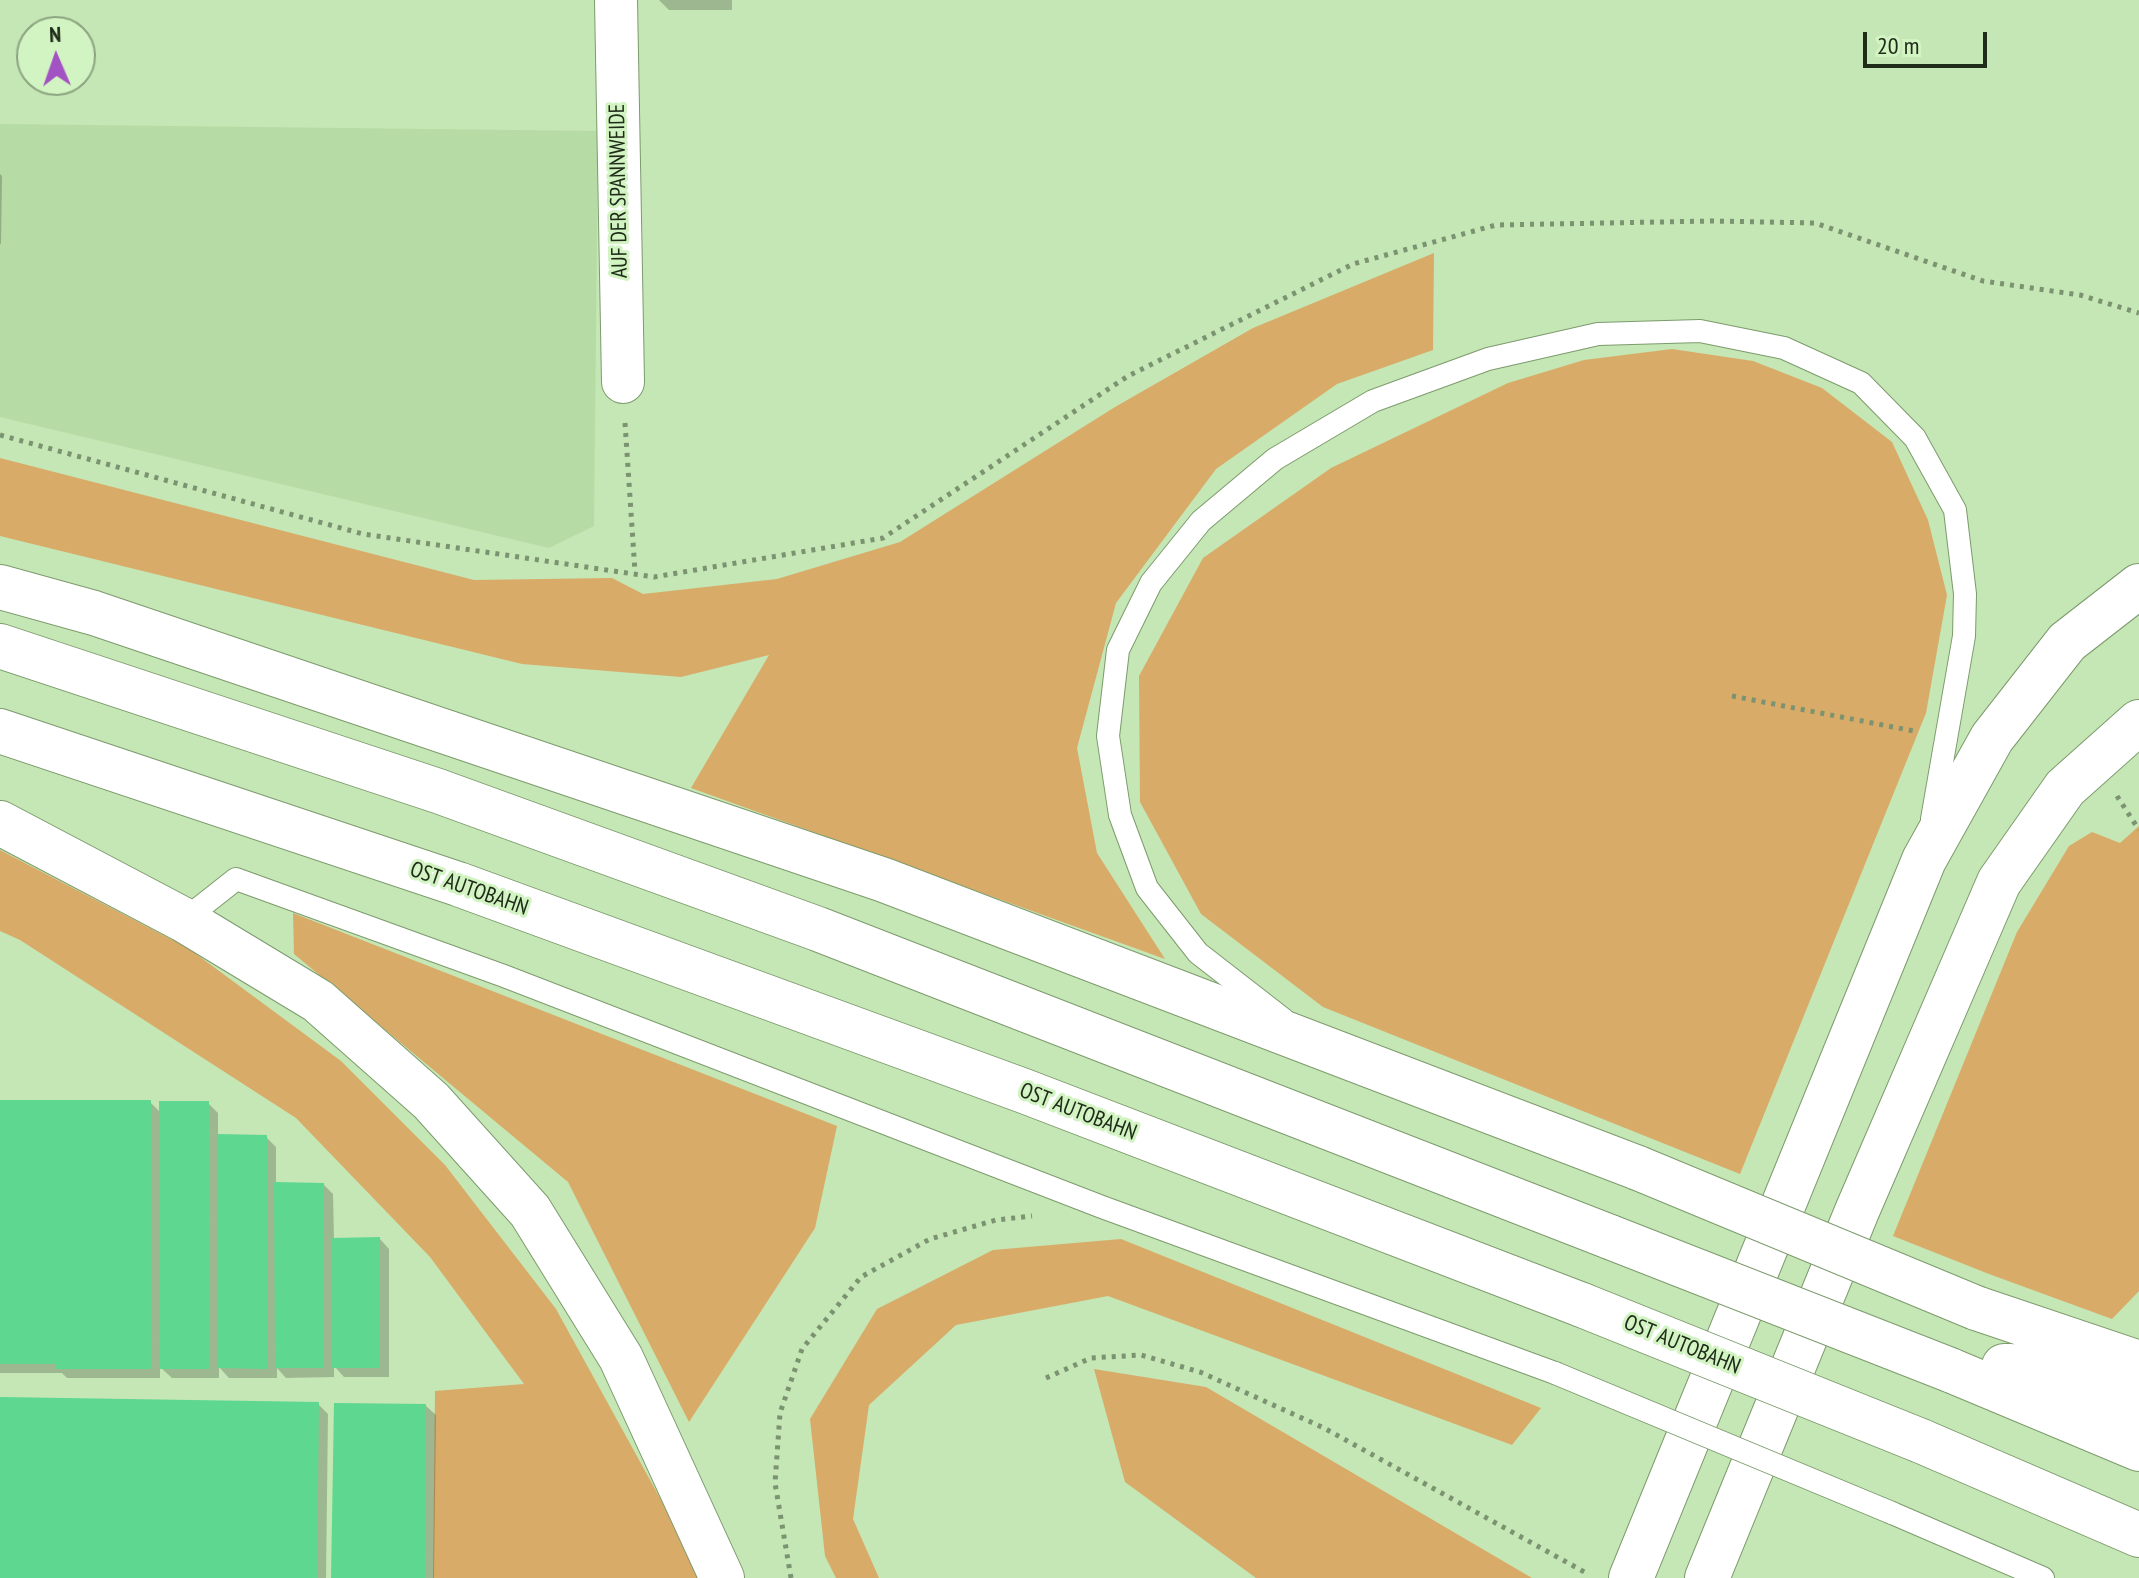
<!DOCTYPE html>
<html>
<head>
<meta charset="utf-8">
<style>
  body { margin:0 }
  #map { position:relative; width:2139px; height:1578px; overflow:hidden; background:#c5e6b5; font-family:"PT Sans Narrow",sans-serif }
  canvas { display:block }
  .north { position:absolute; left:16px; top:16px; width:80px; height:80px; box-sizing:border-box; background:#d2f3c2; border:2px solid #8ba37f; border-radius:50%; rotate:358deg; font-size:22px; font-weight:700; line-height:32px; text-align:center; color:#202c1a }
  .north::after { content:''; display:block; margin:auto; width:28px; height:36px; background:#a352c3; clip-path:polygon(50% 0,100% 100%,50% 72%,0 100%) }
  .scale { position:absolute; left:1863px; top:32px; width:124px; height:36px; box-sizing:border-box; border:4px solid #202c1a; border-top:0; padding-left:10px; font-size:24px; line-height:28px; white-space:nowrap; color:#202c1a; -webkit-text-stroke:6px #d2f3c2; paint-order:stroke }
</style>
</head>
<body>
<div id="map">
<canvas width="2139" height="1578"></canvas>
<div class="north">N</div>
<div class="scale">20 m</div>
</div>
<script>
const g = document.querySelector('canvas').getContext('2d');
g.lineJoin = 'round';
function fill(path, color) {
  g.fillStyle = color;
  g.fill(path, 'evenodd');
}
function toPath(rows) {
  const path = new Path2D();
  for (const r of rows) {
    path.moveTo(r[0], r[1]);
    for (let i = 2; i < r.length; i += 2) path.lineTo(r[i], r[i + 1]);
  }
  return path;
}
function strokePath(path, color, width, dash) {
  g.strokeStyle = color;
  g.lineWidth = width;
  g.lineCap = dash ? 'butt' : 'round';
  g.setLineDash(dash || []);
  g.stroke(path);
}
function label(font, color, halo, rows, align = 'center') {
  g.font = font + ' "PT Sans Narrow",sans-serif';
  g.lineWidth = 6;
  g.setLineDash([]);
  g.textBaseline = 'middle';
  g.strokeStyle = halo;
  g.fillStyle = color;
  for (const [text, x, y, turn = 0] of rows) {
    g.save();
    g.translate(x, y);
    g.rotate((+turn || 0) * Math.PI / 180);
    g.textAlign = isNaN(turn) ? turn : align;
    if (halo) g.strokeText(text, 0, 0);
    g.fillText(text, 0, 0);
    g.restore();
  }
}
const built = toPath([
  [0,124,598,131,594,526,549,548,0,417]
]);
const green = toPath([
  [1434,253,1433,350,1337,384,1216,469,1116,603,1077,748,1097,853,1165,959,691,788,769,655,681,677,522,664,0,536,0,458,474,580,612,578,643,594,777,579,900,542,1115,407,1253,328],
  [1672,349,1753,361,1822,388,1892,442,1928,520,1947,595,1926,713,1740,1174,1323,1007,1201,914,1140,802,1139,676,1203,558,1331,468,1508,383,1584,360],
  [2139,826,2139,1291,2112,1319,1989,1274,1893,1236,2017,932,2069,846,2092,832,2120,843],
  [0,850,188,948,341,1061,445,1165,556,1309,704,1578,433,1578,435,1391,524,1384,430,1257,296,1118,20,940,0,931],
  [293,913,837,1126,815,1228,689,1422,568,1182,294,954],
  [1121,1239,1541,1408,1512,1445,1108,1296,956,1325,869,1405,853,1519,879,1578,836,1578,825,1556,810,1419,877,1309,993,1250],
  [1094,1369,1206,1387,1532,1578,1256,1578,1125,1482]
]);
const shadow = toPath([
  [659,0,732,0,732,10,669,10],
  [0,174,2,176,1,244,0,244],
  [0,1102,150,1102,161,1113,208,1103,218,1113,218,1136,266,1137,276,1147,276,1184,324,1185,333,1194,334,1240,380,1239,389,1249,389,1377,344,1377,334,1366,334,1377,286,1378,277,1368,277,1378,229,1378,219,1367,219,1378,172,1378,160,1367,160,1378,67,1378,62,1373,0,1373],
  [318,1404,328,1414,326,1578,0,1578,0,1415],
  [426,1406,436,1415,434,1578,333,1578]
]);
const building = toPath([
  [0,1100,151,1100,151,1369,55,1369,55,1364,0,1364],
  [159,1101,209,1101,210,1369,160,1369],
  [217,1134,267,1135,268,1369,217,1368],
  [274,1182,324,1183,324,1368,275,1368],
  [380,1237,380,1368,332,1368,332,1238],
  [0,1397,319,1402,317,1578,0,1578],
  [334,1403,426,1404,425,1578,331,1578]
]);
const path = toPath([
  [625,423,635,572],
  [0,435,363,534,654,577,883,538,1128,376,1353,264,1496,225,1713,221,1815,223,1983,281,2080,295,2139,313],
  [1732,696,1914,731],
  [2117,796,2139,830],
  [1046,1378,1091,1358,1141,1355,1200,1372,1324,1428,1588,1574],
  [791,1578,775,1483,780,1413,802,1349,861,1277,930,1239,996,1220,1032,1216]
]);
const lane = toPath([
  [184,920,236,879,504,976,1102,1207,1555,1373],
  [1283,1019,1198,953,1147,888,1120,815,1108,736,1118,650,1151,583,1201,521,1275,459,1373,401,1488,359,1598,334,1700,331,1784,348,1861,383,1915,438,1955,510,1965,594,1964,636,1932,819],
  [1892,1513,2043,1578]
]);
const street = toPath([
  [616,0,623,382]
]);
const highway = toPath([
  [0,587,94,613,884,880,1638,1168],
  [0,646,438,791,818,929,1610,1237],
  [0,731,458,884,1024,1091,1582,1305],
  [0,823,184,920,318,1001,431,1101,530,1211,621,1358,722,1578],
  [1976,1308,2139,1363],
  [2004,1366,2011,1366,2139,1408],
  [1950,1370,2139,1449],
  [1921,1441,2139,1535],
  [1631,1578,1924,860,1992,738,2067,642,2139,586],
  [1707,1578,1857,1211,1999,882,2065,788,2139,722]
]);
const laneBridge = toPath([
  [1555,1373,1892,1513]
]);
const highwayBridge = toPath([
  [1638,1168,1976,1308],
  [1610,1237,1950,1370],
  [1582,1305,1921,1441]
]);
const streetNames = [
  ["AUF DER SPANNWEIDE",619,191,-91],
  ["OST AUTOBAHN",469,889,19],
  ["OST AUTOBAHN",1078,1112,21],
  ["OST AUTOBAHN",1682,1345,22]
];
fill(built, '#b7dba4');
fill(green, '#d9ab68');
fill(shadow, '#0003');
fill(building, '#5ed791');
strokePath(lane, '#7d9b6d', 24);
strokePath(street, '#7d9b6d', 44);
strokePath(highway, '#7d9b6d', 46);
strokePath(path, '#7b9370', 5, [4, 6]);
strokePath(lane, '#fff', 22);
strokePath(street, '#fff', 42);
strokePath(highway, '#fff', 44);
strokePath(laneBridge, '#7d9b6d', 24, []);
strokePath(highwayBridge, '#7d9b6d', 46, []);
strokePath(laneBridge, '#fff', 22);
strokePath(highwayBridge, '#fff', 44);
label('22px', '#202c1a', '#d2f3c2', streetNames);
</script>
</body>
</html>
